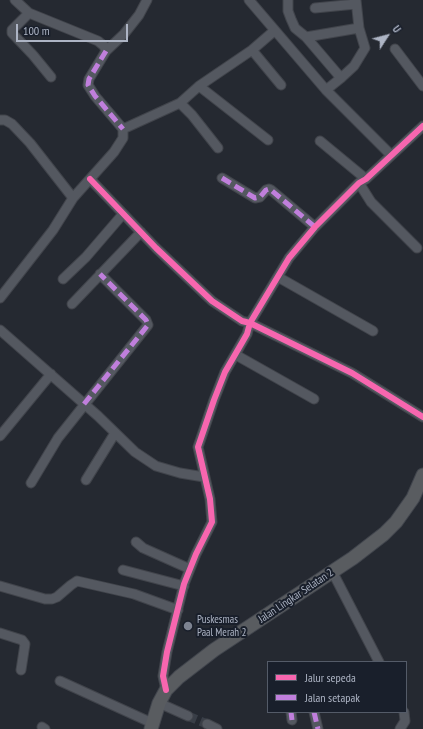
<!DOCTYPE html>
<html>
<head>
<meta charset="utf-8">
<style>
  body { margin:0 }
  #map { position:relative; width:423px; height:729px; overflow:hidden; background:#252931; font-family:"PT Sans Narrow",sans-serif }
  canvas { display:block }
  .legend { position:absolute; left:267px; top:661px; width:140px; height:52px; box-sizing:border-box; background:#191f2b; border:1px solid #545b68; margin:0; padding:5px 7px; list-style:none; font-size:12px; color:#adb4c4 }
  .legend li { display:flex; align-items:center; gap:8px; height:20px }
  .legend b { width:20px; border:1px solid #545b68 }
  .north { position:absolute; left:367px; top:16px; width:40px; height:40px; -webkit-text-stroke:3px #191f2b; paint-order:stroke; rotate:54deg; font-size:11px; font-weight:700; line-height:16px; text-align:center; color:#adb4c4 }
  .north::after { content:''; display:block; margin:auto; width:14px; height:18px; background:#adb4c4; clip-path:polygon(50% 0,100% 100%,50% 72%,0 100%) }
  .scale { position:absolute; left:16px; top:24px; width:112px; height:18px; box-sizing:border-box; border:2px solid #adb4c4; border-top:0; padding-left:5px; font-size:12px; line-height:14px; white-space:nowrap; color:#adb4c4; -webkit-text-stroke:3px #191f2b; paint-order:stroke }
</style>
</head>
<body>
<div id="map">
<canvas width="423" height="729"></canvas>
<ul class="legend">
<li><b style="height:5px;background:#f766af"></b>Jalur sepeda</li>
<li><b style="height:5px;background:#c07fdc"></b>Jalan setapak</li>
</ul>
<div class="north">U</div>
<div class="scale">100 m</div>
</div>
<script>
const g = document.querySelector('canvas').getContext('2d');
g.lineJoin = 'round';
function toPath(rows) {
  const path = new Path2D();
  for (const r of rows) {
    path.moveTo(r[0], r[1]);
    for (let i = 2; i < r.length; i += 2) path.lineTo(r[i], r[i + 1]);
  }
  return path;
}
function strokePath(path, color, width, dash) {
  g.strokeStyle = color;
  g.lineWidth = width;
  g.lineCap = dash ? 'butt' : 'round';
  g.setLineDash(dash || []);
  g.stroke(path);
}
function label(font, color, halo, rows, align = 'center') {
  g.font = font + ' "PT Sans Narrow",sans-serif';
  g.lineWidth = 4;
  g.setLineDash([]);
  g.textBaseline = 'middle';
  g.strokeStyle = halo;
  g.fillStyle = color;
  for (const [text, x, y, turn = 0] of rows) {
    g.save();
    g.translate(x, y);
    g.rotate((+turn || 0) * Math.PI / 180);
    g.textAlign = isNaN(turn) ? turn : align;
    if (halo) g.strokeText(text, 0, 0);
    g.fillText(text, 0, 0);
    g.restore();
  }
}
const minorTunnel = toPath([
  [188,716,207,724]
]);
const minor = toPath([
  [15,0,29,13,98,41,104,46,106,51],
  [249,0,326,90,391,155],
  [288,0,288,11,291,19,295,28,306,37,359,28],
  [315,8,356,4],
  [29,13,12,30,12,33,33,55,51,77],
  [306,37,341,78],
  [395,49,423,86],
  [252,50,281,85],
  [199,86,268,140],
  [326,90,341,78,354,66,365,48,359,28,356,0],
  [180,103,192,115,218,148],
  [0,120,5,120,12,124,30,143,73,198],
  [123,129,180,103,199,86,252,50,274,31],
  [320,141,366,179],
  [222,178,255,198,260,197,266,190,269,189,271,190,315,227],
  [90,179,156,248,212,301,242,321,250,323,289,258,315,227,359,183,366,179,423,126],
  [359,183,371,202,417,248],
  [278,277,373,331],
  [63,279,86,257,123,214],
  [0,298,53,230,73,198,114,152,123,138,123,129,95,96,88,85,89,79,106,51,124,34,139,15,147,0],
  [72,304,141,232],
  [0,330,98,416,135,452,156,466,180,473,204,477],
  [236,355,314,399],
  [0,436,51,374],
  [86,480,115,433],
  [31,483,58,438,148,325,146,320,100,274],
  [136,542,143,548,190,569],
  [123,570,184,586],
  [332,571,379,662],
  [0,586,45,599,52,599,57,597,71,585,77,581,134,594,178,610],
  [0,633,22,640,25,644,21,670],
  [60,681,152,723],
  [166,690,163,676,167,652,184,584,196,554,212,522,210,499,198,447,214,400,225,372,247,334,250,323,352,373,423,417],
  [159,703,188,716],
  [291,712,292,720],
  [314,712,318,729],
  [207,724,217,729],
  [42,727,45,729],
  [400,729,405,721,404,712]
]);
const highway = toPath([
  [151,729,159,703,166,690,179,677,214,650,353,558,384,534,396,522,413,498,423,475]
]);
const quiet = toPath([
  [106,51,89,79,88,85,95,96,123,129],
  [222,178,255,198,260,197,266,190,269,189,271,190,315,227],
  [84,404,148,325,146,320,100,274],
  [291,712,292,720],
  [314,712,318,729]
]);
const cycleway = toPath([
  [90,179,156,248,212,301,242,321,250,323,289,258,315,227,359,183,366,179,423,126],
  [166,690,163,676,167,652,184,584,196,554,212,522,210,499,198,447,214,400,225,372,247,334,250,323,352,373,423,417]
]);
const markers = [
  [188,626,5,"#7d8391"]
];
const streetNames = [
  ["Jalan Lingkar Selatan 2",296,596,-34]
];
const poiNames = [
  ["Puskesmas",197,620],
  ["Paal Merah 2",197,633]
];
strokePath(minorTunnel, '#393e47', 9, [9, 4.5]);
strokePath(minor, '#41444b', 11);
strokePath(highway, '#41454d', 15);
strokePath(minor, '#545860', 9);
strokePath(highway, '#595c60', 13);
strokePath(quiet, '#c07fdc', 5, [10, 5]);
strokePath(cycleway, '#f766af', 6);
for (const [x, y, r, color] of markers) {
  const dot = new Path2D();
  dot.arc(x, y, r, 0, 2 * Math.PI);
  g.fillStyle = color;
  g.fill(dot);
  strokePath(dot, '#191f2b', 1.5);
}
label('11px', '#adb4c4', '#191f2b', streetNames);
label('11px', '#adb4c4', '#191f2b', poiNames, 'left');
</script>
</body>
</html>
